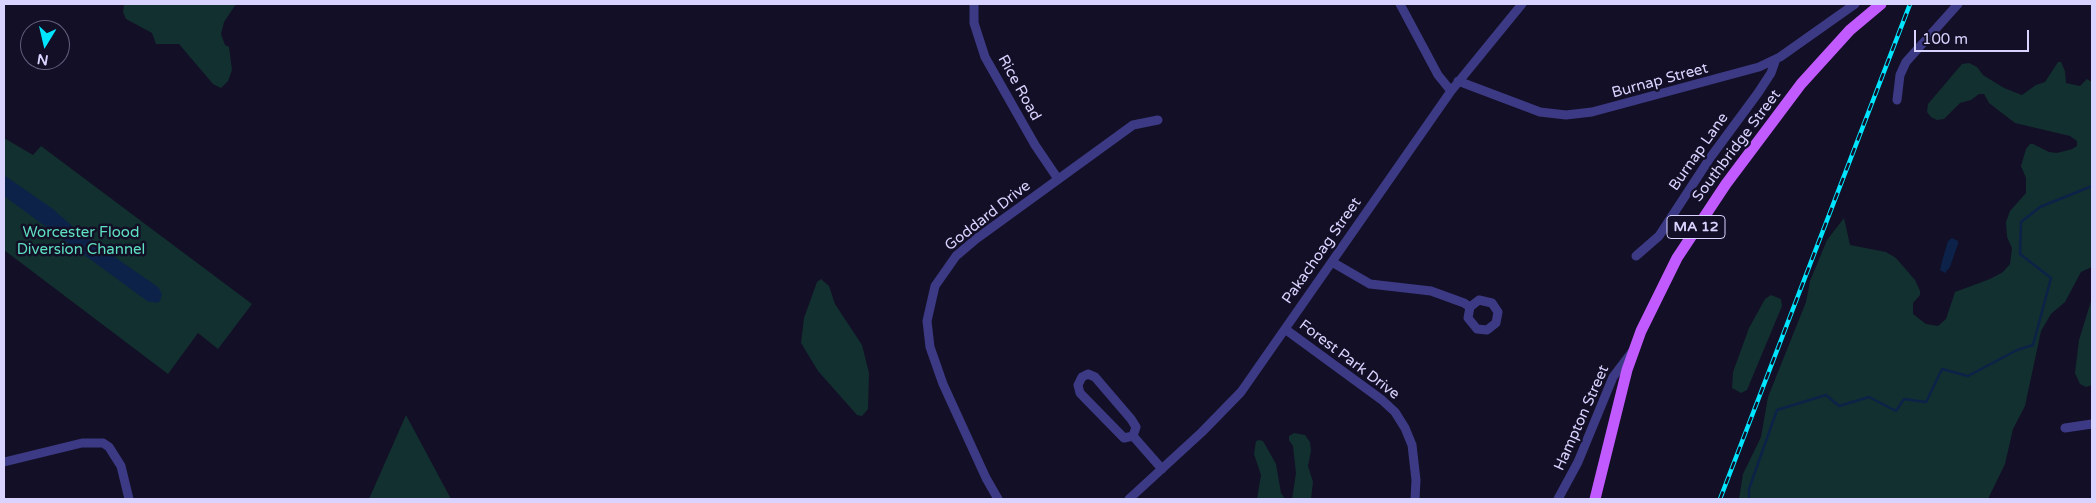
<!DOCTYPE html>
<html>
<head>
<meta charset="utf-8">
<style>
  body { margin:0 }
  #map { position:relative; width:2096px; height:503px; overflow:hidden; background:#130f26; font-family:"Varela Round",sans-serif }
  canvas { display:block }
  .frame { position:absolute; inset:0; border:5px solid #d9d4ff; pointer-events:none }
  .north { position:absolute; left:20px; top:20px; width:50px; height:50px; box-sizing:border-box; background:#130f26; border:1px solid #625e7d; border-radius:50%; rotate:189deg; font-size:14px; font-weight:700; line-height:20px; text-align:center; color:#d9d4ff }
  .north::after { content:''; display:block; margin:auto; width:18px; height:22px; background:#00e5ff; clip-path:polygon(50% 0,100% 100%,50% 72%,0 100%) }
  .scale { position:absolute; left:1914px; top:30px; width:115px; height:22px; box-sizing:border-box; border:2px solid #d9d4ff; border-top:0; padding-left:6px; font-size:15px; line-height:18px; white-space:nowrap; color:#d9d4ff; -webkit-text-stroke:4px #130f26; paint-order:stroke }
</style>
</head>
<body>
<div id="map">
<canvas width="2096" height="503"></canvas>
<div class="frame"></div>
<div class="north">N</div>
<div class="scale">100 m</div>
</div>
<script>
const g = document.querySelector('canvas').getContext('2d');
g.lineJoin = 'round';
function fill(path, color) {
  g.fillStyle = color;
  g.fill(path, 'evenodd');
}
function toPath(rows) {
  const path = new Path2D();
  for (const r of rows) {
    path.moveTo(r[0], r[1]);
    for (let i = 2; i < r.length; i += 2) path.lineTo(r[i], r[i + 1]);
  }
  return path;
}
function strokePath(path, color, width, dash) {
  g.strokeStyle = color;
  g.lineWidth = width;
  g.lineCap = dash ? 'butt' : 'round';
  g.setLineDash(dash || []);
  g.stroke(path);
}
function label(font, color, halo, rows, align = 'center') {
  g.font = font + ' "Varela Round",sans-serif';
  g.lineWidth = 5;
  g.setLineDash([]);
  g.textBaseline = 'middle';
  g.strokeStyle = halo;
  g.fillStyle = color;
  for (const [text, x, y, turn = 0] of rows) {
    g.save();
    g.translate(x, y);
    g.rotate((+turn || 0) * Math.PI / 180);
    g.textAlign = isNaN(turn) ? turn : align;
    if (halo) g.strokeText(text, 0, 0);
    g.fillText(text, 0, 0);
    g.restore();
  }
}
const green = toPath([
  [124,4,236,4,224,22,221,34,225,45,229,47,232,70,228,81,221,88,213,84,179,44,156,44,152,33,126,19,123,12],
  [2058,62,2061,62,2065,71,2066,83,2080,86,2087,79,2092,82,2092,267,2081,272,2065,302,2051,314,2041,331,2025,406,2013,429,2005,464,1988,499,1739,499,1743,474,1761,437,1768,397,1806,302,1810,281,1827,240,1844,218,1850,245,1886,252,1896,258,1915,280,1920,291,1920,295,1913,303,1913,314,1926,324,1938,326,1946,319,1955,292,1990,279,2003,272,2010,264,2012,248,2007,237,2006,222,2010,211,2026,193,2026,178,2021,166,2026,149,2030,144,2033,144,2049,152,2057,153,2072,149,2077,146,2077,141,2070,136,2015,123,1989,103,1984,94,1979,94,1971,100,1960,103,1944,119,1937,120,1931,117,1927,112,1928,104,1962,64,1969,63,1977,67,1983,75,2004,88,2022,95,2036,85,2045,82],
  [4,138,33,155,41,146,252,304,218,349,198,333,168,374,4,250],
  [821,279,829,286,835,304,862,345,869,373,868,409,862,416,857,415,818,371,801,343,804,318,817,282],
  [1771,295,1781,299,1782,306,1747,390,1741,393,1732,388,1733,372,1749,328,1765,299],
  [2092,298,2092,385,2086,387,2080,384,2075,373,2079,340],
  [406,415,451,499,369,499],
  [1294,433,1305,435,1310,442,1311,451,1308,466,1313,482,1311,499,1292,499,1296,473,1293,446,1289,440,1289,436],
  [1259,440,1263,441,1276,464,1281,493,1285,499,1257,499,1261,475,1254,454,1256,441]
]);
const water = toPath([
  [4,175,53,209,80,233,158,287,162,294,160,301,157,303,147,301,4,196],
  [1952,238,1958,241,1958,244,1950,267,1945,273,1940,270,1942,261,1948,241]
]);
const stream = toPath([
  [1749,499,1749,489,1777,410,1826,395,1839,406,1869,397,1896,411,1904,399,1926,402,1942,369,1968,376,2017,350,2033,345,2051,278,2020,254,2021,222,2040,207,2092,186]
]);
const minor = toPath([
  [974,4,974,23,985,57,1035,145,1058,179],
  [1400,4,1438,75,1451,91],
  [1458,81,1540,112,1566,115,1592,112,1759,67,1780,57,1855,4],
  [1897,100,1900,75,1906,62,1958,4],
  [1636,256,1659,236,1710,158,1758,93,1771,73,1776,59],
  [1332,262,1370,284,1431,291,1464,303,1470,307,1468,318,1477,329,1487,330,1496,323,1498,312,1492,303,1479,300,1470,307],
  [1285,329,1382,400,1395,412,1405,428,1412,445,1416,480,1415,499],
  [2065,428,2092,424],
  [1133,436,1136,427,1131,419,1095,377,1088,374,1082,377,1078,385,1080,393,1124,438,1133,436,1162,469],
  [4,462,82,443,103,443,109,447,121,466,129,499],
  [998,499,986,478,943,384,930,347,927,321,935,286,956,256,976,239,1133,125,1158,120],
  [1129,499,1202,432,1241,392,1451,91,1522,4],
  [1558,499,1578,462,1613,377,1632,352]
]);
const major = toPath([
  [1595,499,1627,370,1641,331,1677,258,1726,184,1801,84,1850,30,1881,4]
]);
const rail = toPath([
  [1720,499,1910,4]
]);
const shields = [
  [1696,227,58]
];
const shieldNames = [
  ["MA 12",1696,227]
];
const streetNames = [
  ["Burnap Street",1660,81,-15],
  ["Rice Road",1019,88,61],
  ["Southbridge Street",1737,146,-53],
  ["Burnap Lane",1699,152,-55],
  ["Goddard Drive",988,216,-38],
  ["Pakachoag Street",1322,251,-55],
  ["Forest Park Drive",1349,360,37],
  ["Hampton Street",1582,418,-66]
];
const parkNames = [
  ["Worcester Flood",81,233],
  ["Diversion Channel",81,250]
];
fill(green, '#12302f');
fill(water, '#0c2248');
strokePath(stream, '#0c2248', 2.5);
strokePath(minor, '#3d3a85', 9);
strokePath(major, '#c25bff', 11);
strokePath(rail, '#00e5ff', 4.5);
strokePath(rail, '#130f26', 2.5, [8]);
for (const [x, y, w] of shields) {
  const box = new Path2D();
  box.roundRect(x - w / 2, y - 11.5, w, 23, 4);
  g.fillStyle = '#130f26';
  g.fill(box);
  strokePath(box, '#d9d4ff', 1);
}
label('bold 14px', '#d9d4ff', null, shieldNames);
label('15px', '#d9d4ff', '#130f26', streetNames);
label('15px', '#5fe0c0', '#130f26', parkNames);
</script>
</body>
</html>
